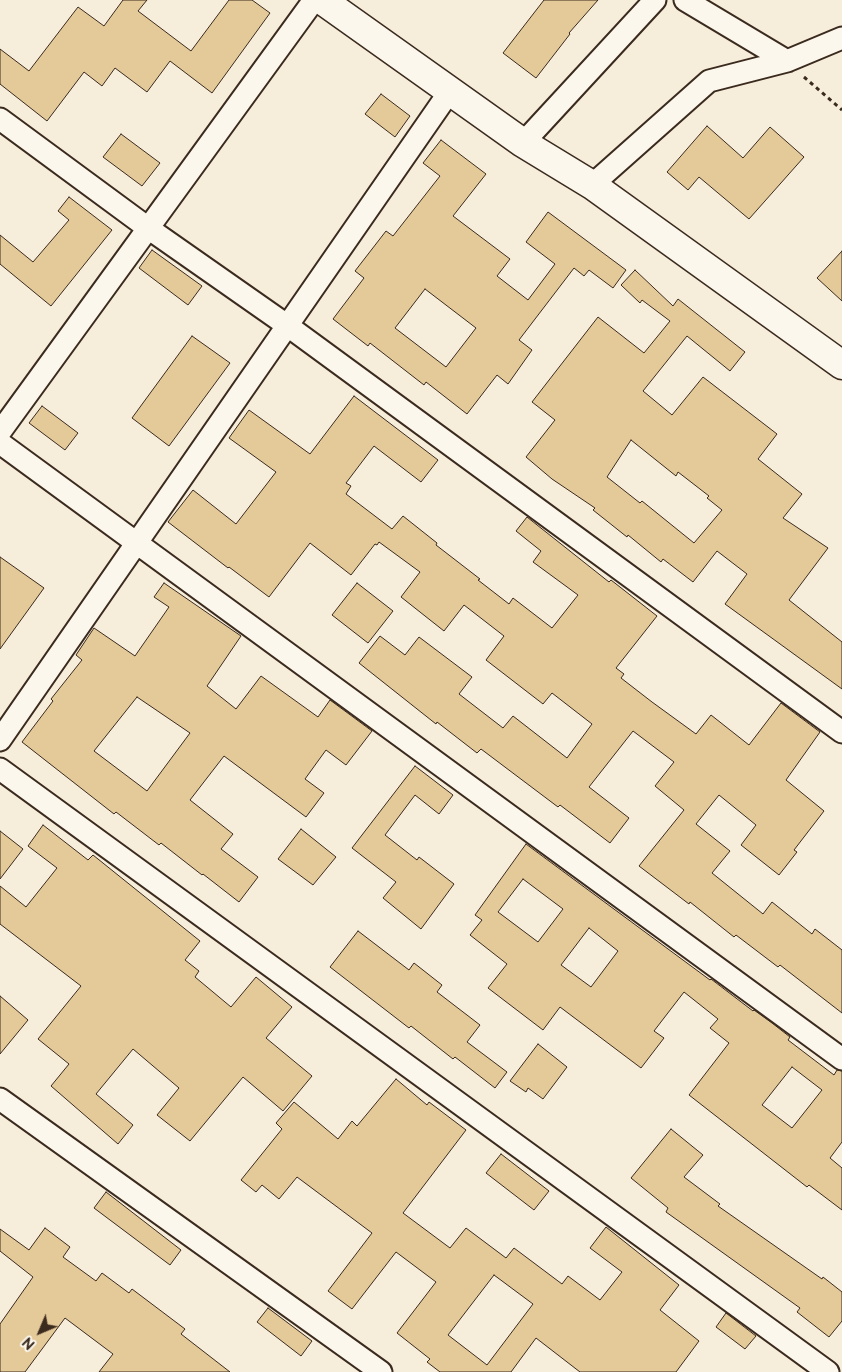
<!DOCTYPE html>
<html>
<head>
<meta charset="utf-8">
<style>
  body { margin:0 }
  #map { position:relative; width:842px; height:1372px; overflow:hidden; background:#f6eedb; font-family:"Balsamiq Sans",sans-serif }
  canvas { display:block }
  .north { position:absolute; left:15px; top:1307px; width:50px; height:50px; -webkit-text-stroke:4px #fbf7ec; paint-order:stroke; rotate:225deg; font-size:14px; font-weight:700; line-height:20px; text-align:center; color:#3b2a1e }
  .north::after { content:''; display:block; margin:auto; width:18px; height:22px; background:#3b2a1e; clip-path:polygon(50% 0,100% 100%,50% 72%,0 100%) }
</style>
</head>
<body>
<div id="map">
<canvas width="842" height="1372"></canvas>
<div class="north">N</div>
</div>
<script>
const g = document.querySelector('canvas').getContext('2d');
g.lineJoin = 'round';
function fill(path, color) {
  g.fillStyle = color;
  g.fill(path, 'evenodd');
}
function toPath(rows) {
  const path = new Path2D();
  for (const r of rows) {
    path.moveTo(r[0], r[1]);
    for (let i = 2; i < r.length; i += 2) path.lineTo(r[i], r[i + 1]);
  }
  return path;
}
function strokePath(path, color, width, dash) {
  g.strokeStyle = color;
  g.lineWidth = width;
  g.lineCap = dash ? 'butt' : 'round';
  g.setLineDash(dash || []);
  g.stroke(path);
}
const building = toPath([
  [123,0,147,0,138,11,191,51,229,0,252,0,270,13,212,93,170,61,147,92,115,68,102,86,84,72,47,121,0,84,0,49,29,71,78,7,104,26,123,0],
  [544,0,598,0,569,33,570,34,536,78,503,53,544,0],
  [381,94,410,116,395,137,365,114,381,94],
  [707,126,743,158,770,127,804,157,749,219,699,177,688,190,667,172,707,126],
  [121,134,160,163,142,186,103,157,121,134],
  [441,140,486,174,453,216,510,259,497,276,528,300,555,264,526,242,548,212,626,270,613,288,589,270,584,276,574,268,519,340,532,350,508,384,497,375,467,414,426,382,424,385,370,343,368,346,333,319,364,278,355,271,386,231,393,236,440,176,423,163,441,140],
  [425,289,476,328,446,367,395,328,425,289],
  [69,197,112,230,51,306,0,264,0,235,33,262,69,220,58,211,69,197],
  [152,250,202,286,188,305,139,268,152,250],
  [842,251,842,301,817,278,842,251],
  [635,270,673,306,678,299,745,352,730,371,687,336,643,391,672,415,703,377,777,434,758,459,802,494,783,518,828,548,789,600,842,642,842,689,725,604,747,574,717,551,693,582,663,559,661,562,628,535,627,537,593,510,595,508,552,479,526,457,555,420,532,402,598,317,644,353,670,321,642,300,640,303,621,285,635,270],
  [631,440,676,476,678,472,709,496,707,498,722,510,694,543,642,501,640,503,607,477,631,440],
  [192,336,230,363,169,446,132,418,192,336],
  [354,396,438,460,421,482,374,446,346,483,351,486,346,494,392,529,403,516,437,543,436,545,480,579,478,580,509,604,513,598,552,628,578,595,533,562,541,551,516,531,527,517,609,582,611,580,657,616,616,668,624,674,621,678,652,702,696,734,711,715,749,745,781,703,820,732,786,780,824,811,794,850,797,852,779,875,741,845,756,825,719,795,696,824,730,851,712,873,763,914,772,902,812,934,815,929,842,950,842,1013,780,965,778,967,736,935,734,937,690,902,689,904,639,866,684,810,655,786,674,762,633,731,589,787,629,818,610,843,560,805,558,807,481,749,477,753,437,722,436,724,359,663,380,636,405,655,419,637,472,677,459,694,503,728,513,716,567,758,592,724,552,693,543,704,486,660,504,636,464,605,444,631,401,597,420,572,379,542,377,545,375,544,351,575,310,543,269,597,229,567,228,568,168,522,193,490,236,524,276,472,229,438,249,410,310,454,354,396],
  [42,406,78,433,65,450,29,423,42,406],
  [0,557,44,588,0,649,0,557],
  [164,583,241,636,207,686,236,709,261,676,318,717,330,700,372,731,346,765,326,750,305,779,324,793,306,817,224,756,190,800,233,834,221,849,258,877,239,902,203,874,202,875,161,843,159,845,116,812,114,814,22,742,53,701,51,699,82,660,76,655,94,628,135,656,169,607,154,597,164,583],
  [137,697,190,733,147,791,94,751,137,697],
  [357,583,393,611,368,643,332,615,357,583],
  [415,766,453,795,439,814,415,795,385,835,417,860,419,857,454,884,421,929,383,898,396,882,352,848,415,766],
  [43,825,88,860,93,855,200,941,185,960,199,971,195,977,231,1007,256,977,292,1007,266,1038,312,1076,283,1111,243,1077,190,1141,157,1115,179,1088,133,1049,96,1094,133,1125,118,1144,51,1086,69,1064,38,1039,81,986,0,924,0,886,26,907,57,868,28,846,43,825],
  [301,829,336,857,313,885,278,859,301,829],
  [0,831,23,849,0,879,0,831],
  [526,844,710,980,711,979,753,1011,754,1010,772,1023,790,1037,788,1040,834,1075,837,1070,842,1071,842,1142,830,1158,842,1168,842,1210,809,1185,807,1187,689,1095,729,1043,710,1028,718,1019,684,992,654,1031,664,1038,641,1068,560,1007,543,1030,488,988,507,964,470,935,482,920,475,915,526,844],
  [523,879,563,909,538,942,498,912,523,879],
  [589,928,618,951,591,987,561,965,589,928],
  [792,1067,822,1090,792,1128,762,1105,792,1067],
  [358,931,409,970,414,963,442,985,437,992,480,1025,467,1042,507,1072,495,1088,455,1057,453,1059,411,1026,409,1028,330,967,358,931],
  [0,996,28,1020,0,1054,0,996],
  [538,1044,567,1067,543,1099,528,1088,526,1092,510,1081,538,1044],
  [396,1079,427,1105,429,1102,466,1130,403,1213,450,1248,466,1228,506,1258,514,1248,562,1284,568,1276,600,1300,622,1272,590,1248,606,1227,679,1285,660,1310,699,1341,676,1372,580,1372,536,1338,511,1372,440,1372,427,1362,430,1359,397,1333,436,1282,396,1252,352,1309,328,1291,372,1233,297,1177,279,1199,262,1185,256,1192,241,1180,282,1129,276,1123,294,1102,338,1139,352,1121,357,1126,396,1079],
  [494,1275,533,1304,487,1365,448,1335,494,1275],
  [671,1129,703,1155,684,1177,720,1204,718,1206,822,1279,823,1277,842,1292,842,1321,829,1337,797,1312,800,1308,666,1212,668,1208,631,1178,671,1129],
  [501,1154,549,1191,534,1210,486,1173,501,1154],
  [106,1192,181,1250,170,1265,94,1208,106,1192],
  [45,1228,70,1247,63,1257,96,1281,102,1273,129,1293,132,1289,185,1329,181,1334,230,1372,99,1372,113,1354,65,1318,25,1372,0,1372,0,1324,33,1277,0,1251,0,1229,29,1250,45,1228],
  [268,1308,312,1341,301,1356,257,1322,268,1308],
  [726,1313,756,1336,745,1349,716,1327,726,1313]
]);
const path = toPath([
  [804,77,842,110]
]);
const street = toPath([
  [685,0,787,61],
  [0,119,148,228,288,326,842,732],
  [523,143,655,0],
  [592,185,709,81,787,61,842,38],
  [0,432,314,0],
  [0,443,842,1059],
  [0,740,450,91],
  [0,769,828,1372],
  [0,1099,381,1372]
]);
const secondary = toPath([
  [322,0,523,143,592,185,842,365]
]);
fill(building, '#e4c999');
strokePath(building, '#3b2a1e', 1);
strokePath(street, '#3b2a1e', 25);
strokePath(secondary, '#3b2a1e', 31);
strokePath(path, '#3b2a1e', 3, [4, 4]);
strokePath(street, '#fbf7ec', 21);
strokePath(secondary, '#fbf7ec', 28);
</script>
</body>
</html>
